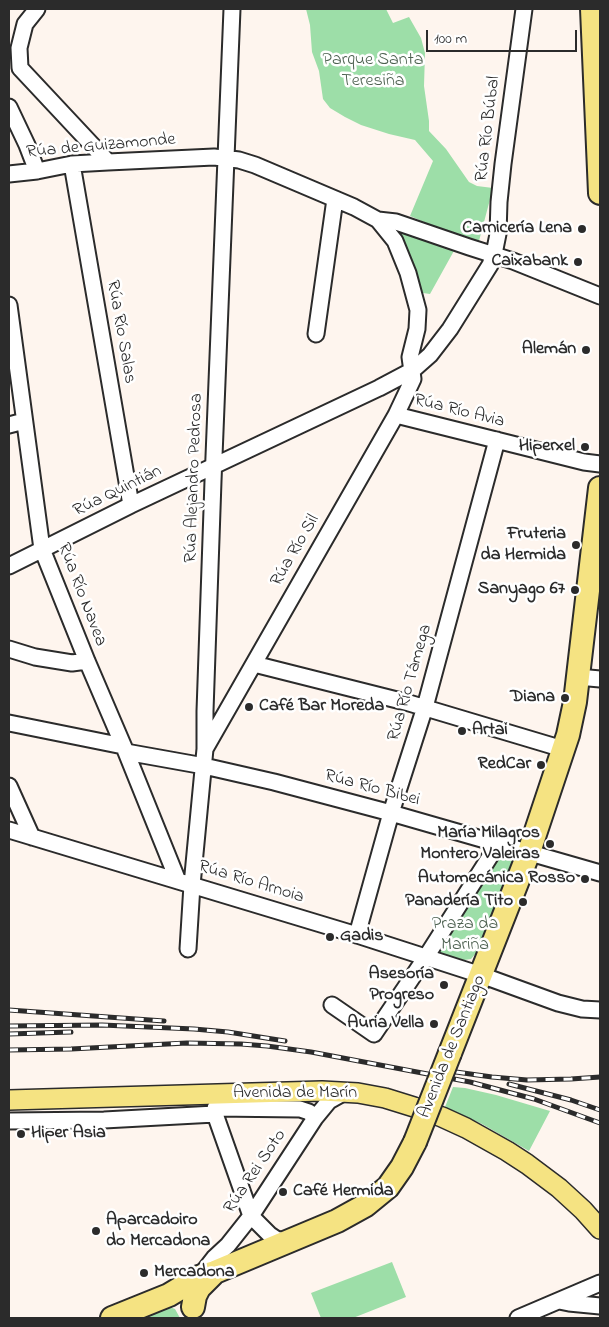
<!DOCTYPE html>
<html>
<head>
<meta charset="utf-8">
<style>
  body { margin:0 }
  #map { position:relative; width:609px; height:1327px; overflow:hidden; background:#fef5ee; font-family:"Indie Flower",sans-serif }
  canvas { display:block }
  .frame { position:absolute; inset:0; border:10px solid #2b2b2b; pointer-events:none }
  .scale { position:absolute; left:426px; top:30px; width:151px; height:22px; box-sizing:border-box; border:2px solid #2b2b2b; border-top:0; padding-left:6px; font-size:15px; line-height:18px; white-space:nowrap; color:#2b2b2b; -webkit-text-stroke:4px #fff; paint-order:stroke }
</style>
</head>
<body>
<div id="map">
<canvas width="609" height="1327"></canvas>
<div class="frame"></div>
<div class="scale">100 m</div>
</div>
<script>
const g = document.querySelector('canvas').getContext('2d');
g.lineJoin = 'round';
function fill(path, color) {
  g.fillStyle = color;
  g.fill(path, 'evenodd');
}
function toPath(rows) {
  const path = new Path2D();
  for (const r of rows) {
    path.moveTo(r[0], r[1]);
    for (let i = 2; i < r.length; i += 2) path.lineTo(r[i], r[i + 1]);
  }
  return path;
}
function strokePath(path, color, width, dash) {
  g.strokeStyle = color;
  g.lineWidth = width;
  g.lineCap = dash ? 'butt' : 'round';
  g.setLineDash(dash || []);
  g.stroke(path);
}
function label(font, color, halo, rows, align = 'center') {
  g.font = font + ' "Indie Flower",sans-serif';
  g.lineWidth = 5;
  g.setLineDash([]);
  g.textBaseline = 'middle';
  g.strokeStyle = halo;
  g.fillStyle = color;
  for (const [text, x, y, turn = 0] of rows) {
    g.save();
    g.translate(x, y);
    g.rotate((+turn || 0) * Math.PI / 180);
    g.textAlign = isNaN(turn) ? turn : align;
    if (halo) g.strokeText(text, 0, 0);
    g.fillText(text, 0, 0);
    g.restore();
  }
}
const green = toPath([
  [306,9,386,9,393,23,409,17,421,38,425,53,424,86,429,121,429,131,446,149,469,182,477,186,493,188,479,241,473,243,410,216,433,161,415,140,389,134,361,125,345,117,330,108,323,99,319,71,312,52,310,25],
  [398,227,455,249,430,294,423,293,409,260],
  [494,855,511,860,514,863,482,946,471,959,464,960,432,951],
  [453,1087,465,1088,496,1095,550,1111,529,1151,482,1124,445,1107],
  [392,1262,406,1297,353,1318,321,1318,311,1293],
  [170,1307,175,1309,180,1318,144,1318]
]);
const minor = toPath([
  [37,9,25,24,19,48,20,68,108,162],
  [9,107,27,145,37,171],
  [72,164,131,505],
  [9,174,37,171,72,164,108,162,214,157,239,160,255,165,354,207,378,220,395,241,408,273,418,310,417,329,410,357,413,379,396,415,205,749],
  [378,220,396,222,469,247,513,261,600,296],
  [9,305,42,549,87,661,126,752,178,881],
  [316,334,335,199],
  [396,415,584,462,600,464],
  [9,425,24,421],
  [9,566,131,505,379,388,413,370,430,355,450,329,490,265,494,254,498,234,499,202,503,164,524,9],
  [9,649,35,657,72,663,87,661],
  [254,664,409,703,563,749],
  [578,677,600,679],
  [9,723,123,746],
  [126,752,204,766,274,782,391,813,600,873],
  [9,786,32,837],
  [9,830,357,935,481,975,558,1003,582,1009,600,1010],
  [357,935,391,813,425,707,497,440],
  [188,949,192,885,205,749,205,711,213,481,232,9],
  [332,1005,374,1034,426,957,498,844],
  [216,1106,215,1114,251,1216,270,1235,276,1239,288,1242],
  [215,1108,300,1109,309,1112,315,1118],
  [9,1121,104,1120,215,1114],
  [200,1276,214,1258,228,1245,251,1216,315,1118,329,1101,345,1092],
  [559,1301,569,1303,600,1306],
  [518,1318,600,1283]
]);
const major = toPath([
  [9,1100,322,1091,358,1093,385,1098,414,1107,442,1117,466,1128,507,1151,527,1164,559,1188,583,1210,600,1229]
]);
const highway = toPath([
  [592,9,600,193],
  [450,1053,529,852,568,735,575,702,600,488],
  [193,1307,195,1296,199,1288,213,1274],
  [112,1318,169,1295,199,1277,215,1272,337,1221,366,1205,388,1187,402,1167,415,1142]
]);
const rail = toPath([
  [9,1010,164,1021],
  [9,1026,102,1025,194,1029,228,1032,285,1041],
  [9,1034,71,1032],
  [9,1050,71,1049,187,1043,241,1044,267,1046,311,1052,470,1082,534,1099,600,1123],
  [456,1072,492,1077,527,1080,571,1079,600,1077],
  [509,1084,571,1100,600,1110]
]);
const highwayBridge = toPath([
  [415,1142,450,1053]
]);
const markers = [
  [582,229,5,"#2b2b2b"],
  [578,262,5,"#2b2b2b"],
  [586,350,5,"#2b2b2b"],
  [585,447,5,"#2b2b2b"],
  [576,545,5,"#2b2b2b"],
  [575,590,5,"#2b2b2b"],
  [565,698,5,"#2b2b2b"],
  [249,707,5,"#2b2b2b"],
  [462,731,5,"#2b2b2b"],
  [541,765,5,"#2b2b2b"],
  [550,844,5,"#2b2b2b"],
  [585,879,5,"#2b2b2b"],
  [523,902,5,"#2b2b2b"],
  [330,937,5,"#2b2b2b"],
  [444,985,5,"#2b2b2b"],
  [434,1024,5,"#2b2b2b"],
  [21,1134,5,"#2b2b2b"],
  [283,1192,5,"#2b2b2b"],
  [96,1231,5,"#2b2b2b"],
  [144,1273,5,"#2b2b2b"]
];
const parkNames = [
  ["Parque Santa",373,61],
  ["Teresiña",373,82],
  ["Praza da",465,925],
  ["Mariña",465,946]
];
const streetNames = [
  ["Rúa Río Búbal",489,129,-83],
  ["Rúa de Guizamonde",101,147,-5],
  ["Rúa Río Salas",120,332,80],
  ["Rúa Río Avia",459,412,14],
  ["Rúa Alejandro Pedrosa",195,478,-88],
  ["Rúa Quintián",118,492,-26],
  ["Rúa Río Sil",296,551,-60],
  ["Rúa Río Navea",81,595,69],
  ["Rúa Río Támega",411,683,-74],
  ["Rúa Río Bibei",372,789,15],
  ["Rúa Río Arnoia",251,883,17],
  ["Avenida de Santiago",453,1047,-68],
  ["Avenida de Marín",295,1094],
  ["Rúa Rei Soto",256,1172,-56]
];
const poiNames = [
  ["Carnicería Lena",572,229],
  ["Caixabank",568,262],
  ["Alemán",576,350],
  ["Hiperxel",575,447],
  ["Fruteria",566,535],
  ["da Hermida",566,556],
  ["Sanyago 67",565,590],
  ["Diana",555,698],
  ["Café Bar Moreda",259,707,"left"],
  ["Artai",472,731,"left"],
  ["RedCar",531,765],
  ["María Milagros",540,834],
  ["Montero Valeiras",540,855],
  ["Automecánica Rosso",575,879],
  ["Panadería Tito",513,902],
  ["Gadis",340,937,"left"],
  ["Asesoría",434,975],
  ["Progreso",434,996],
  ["Auria Vella",424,1024],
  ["Hiper Asia",31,1134,"left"],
  ["Café Hermida",293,1192,"left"],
  ["Aparcadoiro",106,1221,"left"],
  ["do Mercadona",106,1242,"left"],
  ["Mercadona",154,1273,"left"]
];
fill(green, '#9ddea8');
strokePath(minor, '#2b2b2b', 19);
strokePath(major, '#2b2b2b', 22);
strokePath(highway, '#2b2b2b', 26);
strokePath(minor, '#fff', 15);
strokePath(major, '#f5e382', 19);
strokePath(highway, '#f5e382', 22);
strokePath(rail, '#2b2b2b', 5);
strokePath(rail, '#fff', 3, [9]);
strokePath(highwayBridge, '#2b2b2b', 26, []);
strokePath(highwayBridge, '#f5e382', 22);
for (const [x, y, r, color] of markers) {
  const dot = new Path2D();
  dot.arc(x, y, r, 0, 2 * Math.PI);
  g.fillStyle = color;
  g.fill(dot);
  strokePath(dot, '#fff', 2);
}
label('18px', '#4d6150', '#fff', parkNames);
label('18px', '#2b2b2b', '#fff', streetNames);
label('bold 18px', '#2b2b2b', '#fff', poiNames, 'right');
</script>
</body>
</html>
